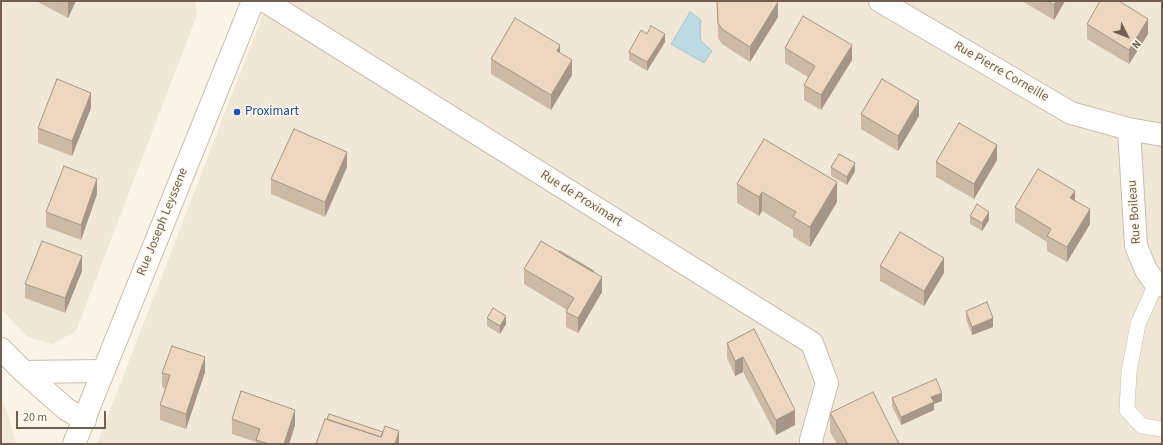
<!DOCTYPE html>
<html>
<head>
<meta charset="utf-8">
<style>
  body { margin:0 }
  #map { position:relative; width:1163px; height:445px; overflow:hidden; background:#faf5e7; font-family:"Source Sans 3",sans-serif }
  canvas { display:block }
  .frame { position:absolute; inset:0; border:2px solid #715e4e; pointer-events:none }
  .north { position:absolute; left:1107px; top:16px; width:40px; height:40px; -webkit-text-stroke:3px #fdf9ed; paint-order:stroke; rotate:132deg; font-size:11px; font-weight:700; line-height:16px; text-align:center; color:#715e4e }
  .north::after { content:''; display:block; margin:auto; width:14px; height:18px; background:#715e4e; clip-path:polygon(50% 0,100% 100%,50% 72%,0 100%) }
  .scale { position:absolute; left:16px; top:411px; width:90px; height:18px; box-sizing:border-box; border:2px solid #715e4e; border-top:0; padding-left:5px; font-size:12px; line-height:14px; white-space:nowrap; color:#715e4e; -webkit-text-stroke:3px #fdf9ed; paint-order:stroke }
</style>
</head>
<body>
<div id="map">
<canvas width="1163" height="445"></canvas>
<div class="frame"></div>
<div class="north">N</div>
<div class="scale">20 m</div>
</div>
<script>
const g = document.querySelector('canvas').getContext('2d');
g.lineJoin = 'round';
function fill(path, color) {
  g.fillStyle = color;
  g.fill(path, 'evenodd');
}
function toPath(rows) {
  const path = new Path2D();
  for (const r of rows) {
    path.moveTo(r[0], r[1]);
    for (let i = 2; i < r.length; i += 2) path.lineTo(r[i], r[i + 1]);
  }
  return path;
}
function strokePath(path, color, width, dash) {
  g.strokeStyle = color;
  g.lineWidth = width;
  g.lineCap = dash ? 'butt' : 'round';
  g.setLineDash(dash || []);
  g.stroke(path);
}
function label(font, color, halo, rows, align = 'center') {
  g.font = font + ' "Source Sans 3",sans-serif';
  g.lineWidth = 3;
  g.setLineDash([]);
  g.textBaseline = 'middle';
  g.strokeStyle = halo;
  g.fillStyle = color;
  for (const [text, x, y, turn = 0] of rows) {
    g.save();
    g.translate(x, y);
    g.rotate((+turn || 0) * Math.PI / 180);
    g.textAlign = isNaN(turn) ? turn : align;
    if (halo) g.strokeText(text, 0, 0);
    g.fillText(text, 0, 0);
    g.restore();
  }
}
const residential = toPath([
  [1,1,195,1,197,15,76,331,52,344,28,337,1,309],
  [268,1,1162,1,1162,444,97,444],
  [1,402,6,408,16,444,1,444]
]);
const water = toPath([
  [690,12,701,20,700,30,701,41,712,51,704,63,671,44,690,12]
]);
const lane = toPath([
  [1156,284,1138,324,1129,372,1127,410,1142,426,1162,429]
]);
const street = toPath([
  [265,1,812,343,827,383,811,440,812,444],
  [880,1,1071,113,1129,129,1162,135],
  [1129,129,1136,246,1146,270,1156,284,1162,285],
  [1,349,24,372],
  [85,420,66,409,24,372,103,371]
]);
const secondary = toPath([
  [74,444,253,1]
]);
const wall = toPath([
  [36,1,76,1,68,18],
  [717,1,776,1,778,17,750,62,722,44,718,38],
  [1022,1,1065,1,1054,20],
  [1087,24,1148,34,1129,64,1087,39],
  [647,34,665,42,647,71,629,60,629,52],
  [785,48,852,60,821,110,804,100,804,85,808,77,785,63],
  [491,59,572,75,551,110,491,74],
  [91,108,72,156,38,143,38,128],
  [861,114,919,116,898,151,861,129],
  [997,160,974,199,936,177,936,162],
  [347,167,325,217,271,194,271,179],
  [831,167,855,171,847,185,831,176],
  [737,184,837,202,810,247,793,237,793,230,762,211,759,216,737,203],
  [97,194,81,240,46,227,46,212],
  [1075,200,1090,224,1067,262,1047,251,1047,242,1015,222,1015,207],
  [970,216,989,220,982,231,970,224],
  [880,266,944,273,924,306,880,281],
  [524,269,594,272,602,292,578,333,566,327,566,312,567,310,524,284],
  [82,271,65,313,25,298,25,284],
  [966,311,993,327,972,335,966,319],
  [487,318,506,324,500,334,487,326],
  [754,329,795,425,776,435,743,372,735,376,727,358,727,343],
  [205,372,186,429,160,420,160,405,165,389,162,387,162,373],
  [892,398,942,401,934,404,934,410,901,425,892,406],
  [830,413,899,444,837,444,830,432],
  [232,419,295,425,289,444,256,444,256,442,232,434]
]);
const shadedWall = toPath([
  [69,1,76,1,68,18,68,3],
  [1056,1,1065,1,1054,20,1054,5],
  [778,2,778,17,750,62,750,47],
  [1148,19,1148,34,1129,64,1129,50],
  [665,34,665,42,647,71,647,62],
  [560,45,560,60,557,51],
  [852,45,852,60,821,110,821,95],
  [572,60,572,75,551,110,551,95],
  [91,93,91,108,72,156,72,141],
  [919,101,919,116,898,151,898,136],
  [997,145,997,160,974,199,974,184],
  [347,152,347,167,325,217,325,202],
  [855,163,855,171,847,185,847,177],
  [97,179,97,194,81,240,81,225],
  [837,182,837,202,810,247,810,227],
  [1075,191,1075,206,1070,198],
  [762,192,762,211,759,216,759,197],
  [1090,209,1090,224,1067,262,1067,247],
  [989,212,989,220,982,231,982,223],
  [82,256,82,271,65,313,65,298],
  [944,258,944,273,924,306,924,291],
  [602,277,602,292,578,333,578,318],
  [506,316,506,324,500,334,500,326],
  [993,318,993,327,972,335,972,327],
  [205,357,205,372,186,429,186,414],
  [743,357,743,372,735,376,735,361],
  [942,393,942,401,934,404,934,410,901,425,901,417,931,397],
  [295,410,295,425,289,444,284,444],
  [795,410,795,425,776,435,776,420],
  [399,431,399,444,395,444]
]);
const building = toPath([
  [717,1,776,1,778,2,750,47,722,29,718,23,717,1],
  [1048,1,1056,1,1054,5,1048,1],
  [1100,1,1119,1,1148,19,1129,50,1087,24,1100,1],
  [803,16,852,45,821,95,804,85,815,66,785,48,803,16],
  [515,18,560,45,557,51,572,60,551,95,491,59,515,18],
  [651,26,665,34,647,62,629,52,641,30,647,34,651,26],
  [57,79,91,93,72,141,38,128,57,79],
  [882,79,919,101,898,136,861,114,882,79],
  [959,123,997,145,974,184,936,162,959,123],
  [294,129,347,152,325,202,271,179,294,129],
  [764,139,837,182,810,227,793,217,796,212,762,192,759,197,737,184,764,139],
  [839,154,855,163,847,177,831,167,839,154],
  [64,166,97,179,81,225,46,212,64,166],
  [1038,169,1075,191,1070,198,1090,209,1067,247,1047,236,1051,229,1015,207,1038,169],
  [977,204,989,212,982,223,970,216,977,204],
  [900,232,944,258,924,291,880,266,900,232],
  [42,241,82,256,65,298,25,284,42,241],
  [541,241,602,277,578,318,566,312,574,298,524,269,541,241],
  [560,251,594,271,593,272,559,252,560,251],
  [987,302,993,318,972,327,966,311,987,302],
  [493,308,506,316,500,326,487,318,493,308],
  [754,329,795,410,776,420,743,357,735,361,727,343,754,329],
  [172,346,205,357,186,414,160,405,170,375,162,373,172,346],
  [936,379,942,393,931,397,934,402,901,417,892,398,936,379],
  [241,391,295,410,284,444,269,444,256,440,260,429,232,419,241,391],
  [873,392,899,444,848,444,830,413,873,392],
  [329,414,383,432,381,437,327,419,329,414],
  [325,419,381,437,385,426,399,431,395,444,316,444,325,419]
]);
const markers = [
  [237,112,4,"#1a4fb4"]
];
const streetNames = [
  ["Rue Pierre Corneille",1001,72,30],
  ["Rue de Proximart",581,199,32],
  ["Rue Boileau",1135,212,-94],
  ["Rue Joseph Leyssene",163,222,-68]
];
const transitNames = [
  ["Proximart",245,112]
];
fill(residential, '#f1e7d6');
fill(water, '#bdd9e2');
strokePath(water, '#a4c7d3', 1);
strokePath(lane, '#cbbdae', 16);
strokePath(street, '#cbbdae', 24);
strokePath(secondary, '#cdbeac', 24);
strokePath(lane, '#fff', 15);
strokePath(street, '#fff', 22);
strokePath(secondary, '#fff', 22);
fill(wall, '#ccb9a6');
fill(shadedWall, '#a69687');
fill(building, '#edd7c1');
strokePath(building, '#a69687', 1);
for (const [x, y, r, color] of markers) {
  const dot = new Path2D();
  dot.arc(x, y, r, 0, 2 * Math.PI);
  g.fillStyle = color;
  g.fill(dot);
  strokePath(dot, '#fdf9ed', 1.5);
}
label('13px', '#715e4e', '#fdf9ed', streetNames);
label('13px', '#164399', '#fdf9ed', transitNames, 'left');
</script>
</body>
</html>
